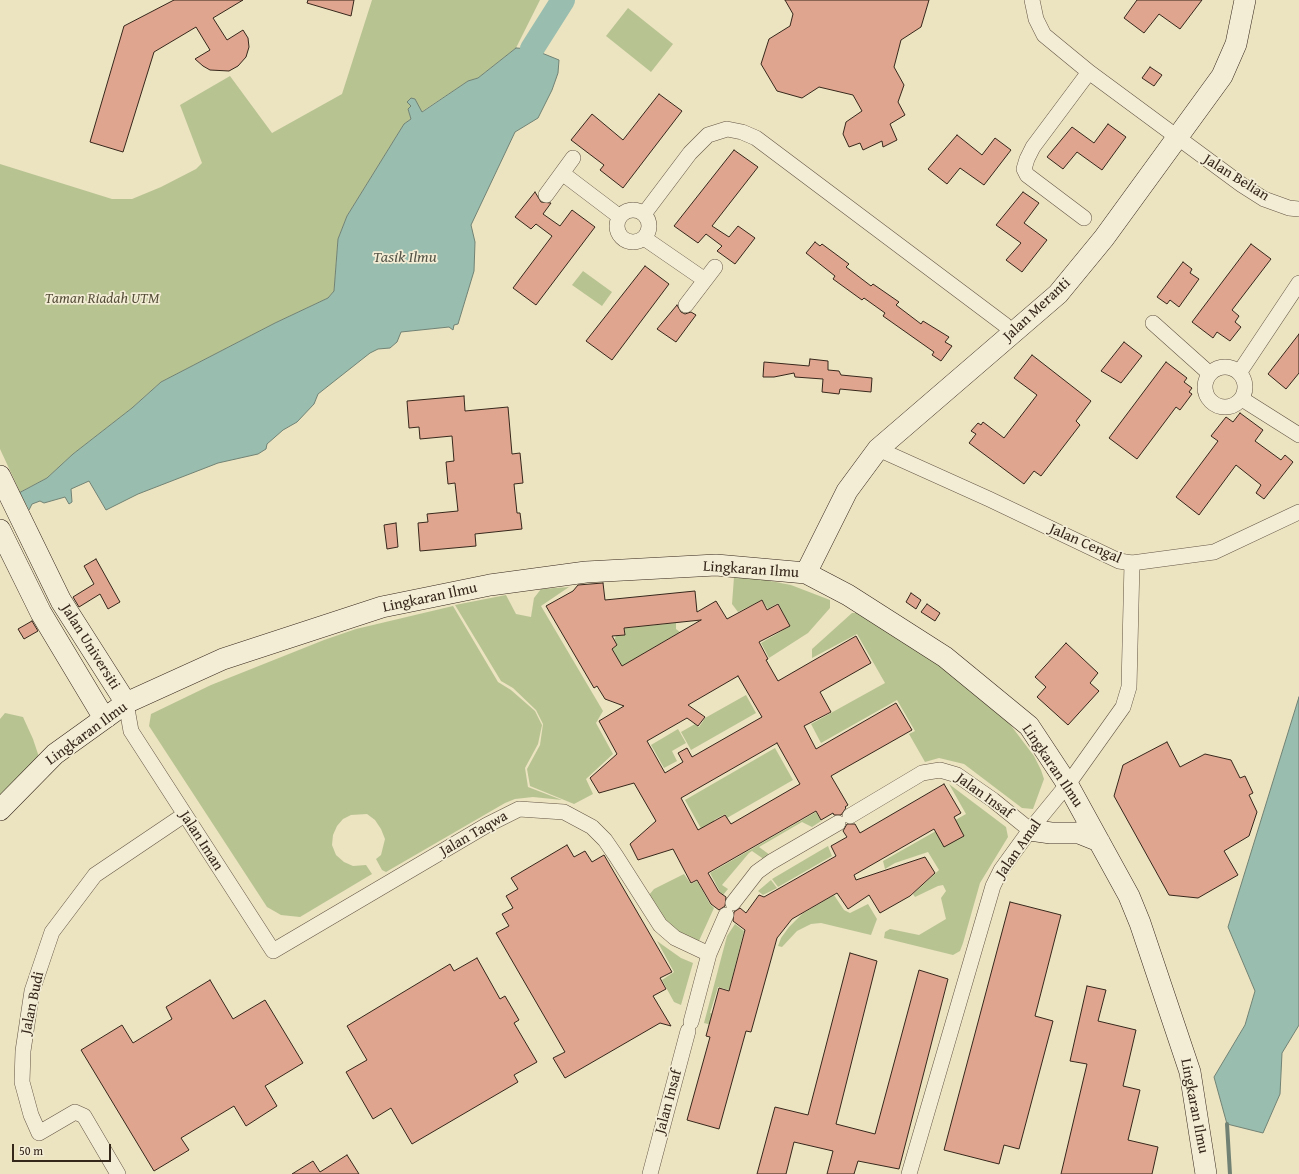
<!DOCTYPE html>
<html>
<head>
<meta charset="utf-8">
<style>
  body { margin:0 }
  #map { position:relative; width:1299px; height:1174px; overflow:hidden; background:#ece3c0; font-family:"Gentium Book Plus",serif }
  canvas { display:block }
  .scale { position:absolute; left:12px; top:1144px; width:99px; height:18px; box-sizing:border-box; border:2px solid #36271b; border-top:0; padding-left:5px; font-size:12px; line-height:14px; white-space:nowrap; color:#36271b; -webkit-text-stroke:3px #f3edd6; paint-order:stroke }
</style>
</head>
<body>
<div id="map">
<canvas width="1299" height="1174"></canvas>
<div class="scale">50 m</div>
</div>
<script>
const g = document.querySelector('canvas').getContext('2d');
g.lineJoin = 'round';
function fill(path, color) {
  g.fillStyle = color;
  g.fill(path, 'evenodd');
}
function toPath(rows) {
  const path = new Path2D();
  for (const r of rows) {
    if (r.length === 3) {
      path.moveTo(r[0] + r[2], r[1]);
      path.arc(r[0], r[1], r[2], 0, 2 * Math.PI);
      continue;
    }
    path.moveTo(r[0], r[1]);
    for (let i = 2; i < r.length; i += 2) path.lineTo(r[i], r[i + 1]);
  }
  return path;
}
function strokePath(path, color, width, dash) {
  g.strokeStyle = color;
  g.lineWidth = width;
  g.lineCap = dash ? 'butt' : 'round';
  g.setLineDash(dash || []);
  g.stroke(path);
}
function label(font, color, halo, rows, align = 'center') {
  g.font = font + ' "Gentium Book Plus",serif';
  g.lineWidth = 3.5;
  g.setLineDash([]);
  g.textBaseline = 'middle';
  g.strokeStyle = halo;
  g.fillStyle = color;
  for (const [text, x, y, turn = 0] of rows) {
    g.save();
    g.translate(x, y);
    g.rotate((+turn || 0) * Math.PI / 180);
    g.textAlign = isNaN(turn) ? turn : align;
    if (halo) g.strokeText(text, 0, 0);
    g.fillText(text, 0, 0);
    g.restore();
  }
}
const green = toPath([
  [372,0,540,0,516,48,478,78,468,81,421,112,408,101,411,106,408,109,411,119,404,124,347,216,338,239,334,291,328,298,275,323,161,382,132,408,73,454,47,478,20,492,0,449,0,164,112,199,132,199,161,187,196,169,202,163,180,105,230,76,272,133,342,94],
  [628,8,673,44,651,72,606,36],
  [583,271,612,292,602,306,572,285],
  [734,577,750,577,791,585,830,600,830,608,808,633,769,658,761,643,790,626,778,603,768,609,762,600,738,612,732,604],
  [569,587,541,606,603,711,596,723,613,754,586,779,593,794,574,804,530,786,527,769,540,745,543,724,536,710,513,688,501,681,455,605,506,595,516,614,531,617,534,598,541,589],
  [453,606,498,682,511,690,535,711,542,725,538,744,525,768,528,787,562,800,533,797,515,799,505,803,386,872,382,870,376,859,381,855,385,839,381,829,375,820,367,814,351,815,343,819,337,826,333,835,332,845,336,855,344,862,353,866,366,865,372,874,300,917,281,915,267,907,149,726,151,714,211,685,324,640,356,629],
  [852,613,857,613,906,638,1009,723,1034,756,1041,770,1044,779,1033,809,1022,808,964,764,939,758,925,762,909,734,915,731,897,700,821,743,811,724,885,683,857,634,812,658,812,649],
  [676,623,676,629,680,632,622,666,612,649,617,645,614,640,616,636,625,635,624,628],
  [746,695,756,713,691,750,681,732,695,724,699,727,705,718],
  [5,713,23,717,33,739,40,760,0,795,0,719],
  [678,729,686,743,672,751,677,761,664,768,651,745],
  [775,748,793,780,727,818,725,814,714,820,716,825,703,832,685,800],
  [949,784,1006,827,1008,837,980,883,963,943,960,951,953,955,884,938,885,932,890,929,919,935,946,919,941,898,946,891,943,885,938,886,915,897,913,894,939,870,928,852,895,863,885,869,883,861,966,814],
  [816,812,821,821,812,827,802,822,759,847,770,855,765,860,752,851,749,853,722,885,728,889,723,895,720,892,710,873],
  [828,846,832,856,778,887,772,879],
  [684,874,691,884,697,881,710,904,714,908,698,943,666,924,649,895,654,889],
  [771,880,777,888,763,895,758,891],
  [834,895,844,910,850,913,868,904,877,919,871,935,821,923,811,924,797,931,782,947,778,946,781,938,789,927,802,914],
  [735,924,744,931,729,990,718,987,710,1013,715,1014,712,1025,704,1023,727,936],
  [657,941,681,958,693,963,681,1005,674,1002,662,980,674,972]
]);
const water = toPath([
  [516,48,532,49,559,60,558,73,552,90,538,118,515,132,471,225,475,242,474,271,458,324,454,325,453,330,449,327,401,332,397,342,390,348,378,349,370,353,318,394,314,404,297,422,283,430,267,444,266,449,258,454,218,463,138,494,106,510,89,481,71,489,72,502,69,504,65,497,44,503,40,501,32,504,29,510,0,523,0,503,47,478,73,454,132,408,161,382,275,323,328,298,334,291,338,239,347,216,404,124,411,119,408,109,411,106,407,102,411,98,415,99,422,112,468,81,478,78,516,48],
  [1299,697,1299,1025,1282,1053,1280,1094,1263,1133,1227,1124,1214,1077,1245,1025,1255,991,1228,927,1299,697]
]);
const pier = toPath([
  [19,491,29,510,0,525,0,500]
]);
const stream = toPath([
  [1227,1124,1230,1174]
]);
const river = toPath([
  [532,49,563,0]
]);
const building = toPath([
  [174,0,243,0,213,18,227,40,243,30,248,38,249,47,246,57,238,66,229,71,210,70,203,66,195,59,210,50,196,27,154,52,123,152,90,142,124,26,174,0],
  [308,0,354,0,351,16,307,3,308,0],
  [785,0,929,0,921,27,901,40,894,67,904,85,898,102,905,115,890,124,897,140,883,147,882,141,863,150,860,143,849,147,843,134,846,122,862,111,853,95,819,87,802,98,777,91,761,64,769,39,790,26,793,14,785,0],
  [1137,0,1202,0,1180,29,1159,14,1144,33,1124,18,1137,0],
  [1150,67,1162,75,1154,86,1142,78,1150,67],
  [659,94,682,111,623,188,600,170,604,165,571,140,592,114,623,140,659,94],
  [1108,124,1126,137,1102,170,1077,152,1063,169,1047,157,1072,127,1094,143,1108,124],
  [957,135,982,155,995,138,1011,150,984,185,960,168,947,184,928,169,957,135],
  [734,150,758,167,712,226,729,237,738,226,755,238,735,264,717,251,722,246,706,234,698,243,674,226,734,150],
  [535,192,541,202,551,203,543,214,560,226,572,210,595,227,536,305,513,288,552,236,536,224,531,229,515,217,535,192],
  [1023,192,1039,203,1024,223,1047,240,1022,272,1006,260,1021,243,996,225,1023,192],
  [815,242,820,246,822,244,849,264,846,267,850,270,871,286,873,284,899,302,896,305,921,324,923,321,949,337,945,342,952,346,941,361,932,355,934,352,883,316,885,313,864,298,862,300,833,279,835,276,806,253,815,242],
  [1251,244,1271,259,1232,310,1239,316,1235,322,1241,327,1230,341,1217,332,1213,338,1192,322,1251,244],
  [1183,262,1192,269,1190,273,1199,279,1179,307,1170,300,1167,304,1157,297,1183,262],
  [645,266,669,284,612,360,586,341,645,266],
  [677,305,681,312,685,314,691,312,696,315,676,342,657,329,677,305],
  [1299,334,1299,373,1286,389,1268,374,1299,334],
  [1124,342,1142,356,1121,383,1101,371,1124,342],
  [1032,355,1091,401,1076,421,1080,425,1041,476,1034,471,1024,484,969,443,976,434,971,431,978,423,981,425,983,422,1004,438,1037,395,1014,378,1032,355],
  [810,359,828,361,828,370,839,371,841,375,872,378,871,392,840,389,839,394,822,392,823,379,795,377,794,373,774,377,763,377,764,362,809,366,810,359],
  [1166,362,1187,378,1184,382,1192,388,1189,392,1192,394,1180,410,1176,407,1137,459,1109,438,1166,362],
  [464,396,465,411,508,407,512,454,520,453,523,483,514,484,517,513,520,513,522,529,475,534,476,546,420,551,418,523,428,522,427,514,458,511,455,483,448,484,446,462,454,461,452,436,420,439,419,427,409,428,407,401,464,396],
  [1240,413,1263,430,1255,441,1281,460,1285,455,1293,462,1264,499,1256,493,1261,485,1236,465,1199,515,1176,497,1218,441,1211,436,1226,417,1233,422,1240,413],
  [396,523,398,547,387,549,384,525,396,523],
  [96,559,120,602,108,609,100,594,79,607,73,597,94,584,84,566,96,559],
  [603,583,605,600,695,591,697,612,716,601,727,619,762,600,767,610,778,604,790,626,759,642,768,659,766,660,778,681,856,636,871,663,820,692,831,712,804,726,816,749,896,703,912,730,831,776,848,805,845,807,846,808,841,815,834,815,833,813,821,820,816,811,708,873,719,892,726,897,725,906,719,910,711,904,697,880,691,883,673,849,638,860,630,844,656,821,634,783,599,793,590,778,617,754,599,721,624,706,605,699,597,686,594,688,546,606,573,591,578,585,603,583],
  [701,620,622,666,612,649,617,645,612,636,625,635,624,628,701,620],
  [738,676,762,717,692,757,687,748,678,753,683,762,665,773,647,741,687,718,698,726,705,717,688,705,738,676],
  [777,743,800,784,731,824,725,815,698,830,681,798,777,743],
  [911,593,921,600,916,609,906,602,911,593],
  [927,604,940,613,935,621,921,612,927,604],
  [32,621,38,631,24,639,18,629,32,621],
  [1066,643,1098,673,1090,683,1099,691,1068,725,1037,697,1046,687,1035,677,1066,643],
  [1167,742,1180,767,1205,754,1231,760,1240,778,1245,776,1253,793,1249,795,1257,812,1249,836,1224,851,1238,875,1198,898,1169,895,1114,796,1123,765,1167,742],
  [944,784,961,813,954,817,964,836,944,847,934,829,854,875,856,880,925,857,935,873,910,896,880,913,869,895,848,909,837,893,792,919,777,938,751,1032,746,1031,719,1129,687,1120,710,1037,706,1036,719,988,729,991,745,930,733,921,734,912,740,908,746,913,759,895,764,897,836,856,831,846,847,837,843,831,847,824,855,824,860,833,944,784],
  [567,845,574,857,585,851,592,862,604,855,672,972,660,978,666,989,653,996,671,1026,660,1023,565,1078,553,1058,565,1052,496,933,509,926,502,914,513,908,506,896,518,889,511,878,567,845],
  [1010,902,1061,915,1035,1016,1053,1021,1019,1149,1004,1145,999,1164,944,1150,1010,902],
  [850,953,877,961,836,1124,875,1134,919,970,948,979,899,1169,858,1161,854,1174,827,1174,833,1151,794,1142,786,1174,757,1174,775,1107,808,1115,850,953],
  [477,958,500,999,505,996,519,1020,514,1023,537,1062,514,1075,518,1082,412,1144,391,1108,373,1119,346,1072,367,1060,347,1026,450,964,454,971,477,958],
  [210,980,233,1019,265,1000,303,1063,265,1086,277,1106,246,1126,234,1106,181,1138,189,1150,154,1171,81,1050,122,1025,133,1043,172,1019,166,1007,210,980],
  [1087,986,1106,990,1098,1021,1136,1030,1123,1086,1140,1090,1128,1140,1158,1147,1152,1174,1061,1174,1087,1064,1070,1061,1087,986],
  [347,1155,359,1174,292,1174,313,1161,320,1172,347,1155]
]);
const street = toPath([
  [1032,0,1036,19,1044,35,1089,72,1242,185,1264,199,1289,208,1299,209],
  [562,173,620,217],
  [546,195,573,158],
  [633,226,16],
  [644,214,690,153,708,135,727,129,742,132,756,138,1005,325,1012,334],
  [1084,218,1027,175,1024,169,1027,159,1033,147,1089,72],
  [644,238,705,280],
  [686,305,715,267],
  [1153,323,1210,374],
  [1225,387,20],
  [1239,373,1299,283],
  [1242,399,1299,435],
  [878,449,989,499,1119,561,1132,563,1214,552,1299,512],
  [126,703,131,731,273,951,487,825,519,809,564,812,592,827,605,840,616,856,660,925,675,938,709,954],
  [850,816,922,773,940,770,957,775,993,800,1030,830],
  [733,903,757,872,771,862,838,823],
  [691,1022,709,954,726,915],
  [118,1174,84,1116,75,1112,39,1133,31,1115,22,1082,23,1051,32,991,52,932,95,875,184,815],
  [650,1174,688,1031],
  [909,1174,993,886,1001,870,1030,830,1071,780,1123,707,1129,687,1132,563]
]);
const secondary = toPath([
  [0,476,61,601,126,703],
  [0,530,41,613,101,713,107,717],
  [806,573,847,491,878,449,1058,294,1104,238,1222,76,1236,44,1245,0],
  [0,810,55,754,126,703,223,659,382,607,490,585,586,572,716,565,806,573,848,595,945,657,1029,726,1068,785,1129,896,1140,923,1190,1072,1206,1174],
  [1030,830,1051,833,1079,833,1099,841]
]);
const streetNames = [
  ["Jalan Belian",1236,178,32],
  ["Jalan Meranti",1037,310,-43],
  ["Jalan Cengal",1085,544,24],
  ["Lingkaran Ilmu",751,570,4],
  ["Lingkaran Ilmu",430,598,-12],
  ["Jalan Universiti",90,647,58],
  ["Lingkaran Ilmu",87,734,-36],
  ["Lingkaran Ilmu",1052,766,56],
  ["Jalan Insaf",984,796,36],
  ["Jalan Taqwa",474,834,-30],
  ["Jalan Iman",201,841,57],
  ["Jalan Amal",1019,849,-55],
  ["Jalan Budi",33,1003,-78],
  ["Jalan Insaf",669,1102,-75],
  ["Lingkaran Ilmu",1194,1106,79]
];
const parkNames = [
  ["Taman Riadah UTM",102,299]
];
const waterNames = [
  ["Tasik Ilmu",405,258]
];
fill(green, '#b8c392');
fill(water, '#99beaf');
strokePath(water, '#718274', 1);
fill(pier, '#ece3c0');
strokePath(stream, '#718274', 4);
strokePath(river, '#99beaf', 24);
fill(building, '#dfa58f');
strokePath(building, '#36271b', 1);
strokePath(street, '#645644', 16);
strokePath(secondary, '#36271b', 22);
strokePath(street, '#f3edd6', 15);
strokePath(secondary, '#f3edd6', 21);
label('15px', '#36271b', '#f3edd6', streetNames);
label('italic 15px', '#564e39', '#f3edd6', parkNames);
label('italic 16px', '#545447', '#f3edd6', waterNames);
</script>
</body>
</html>
